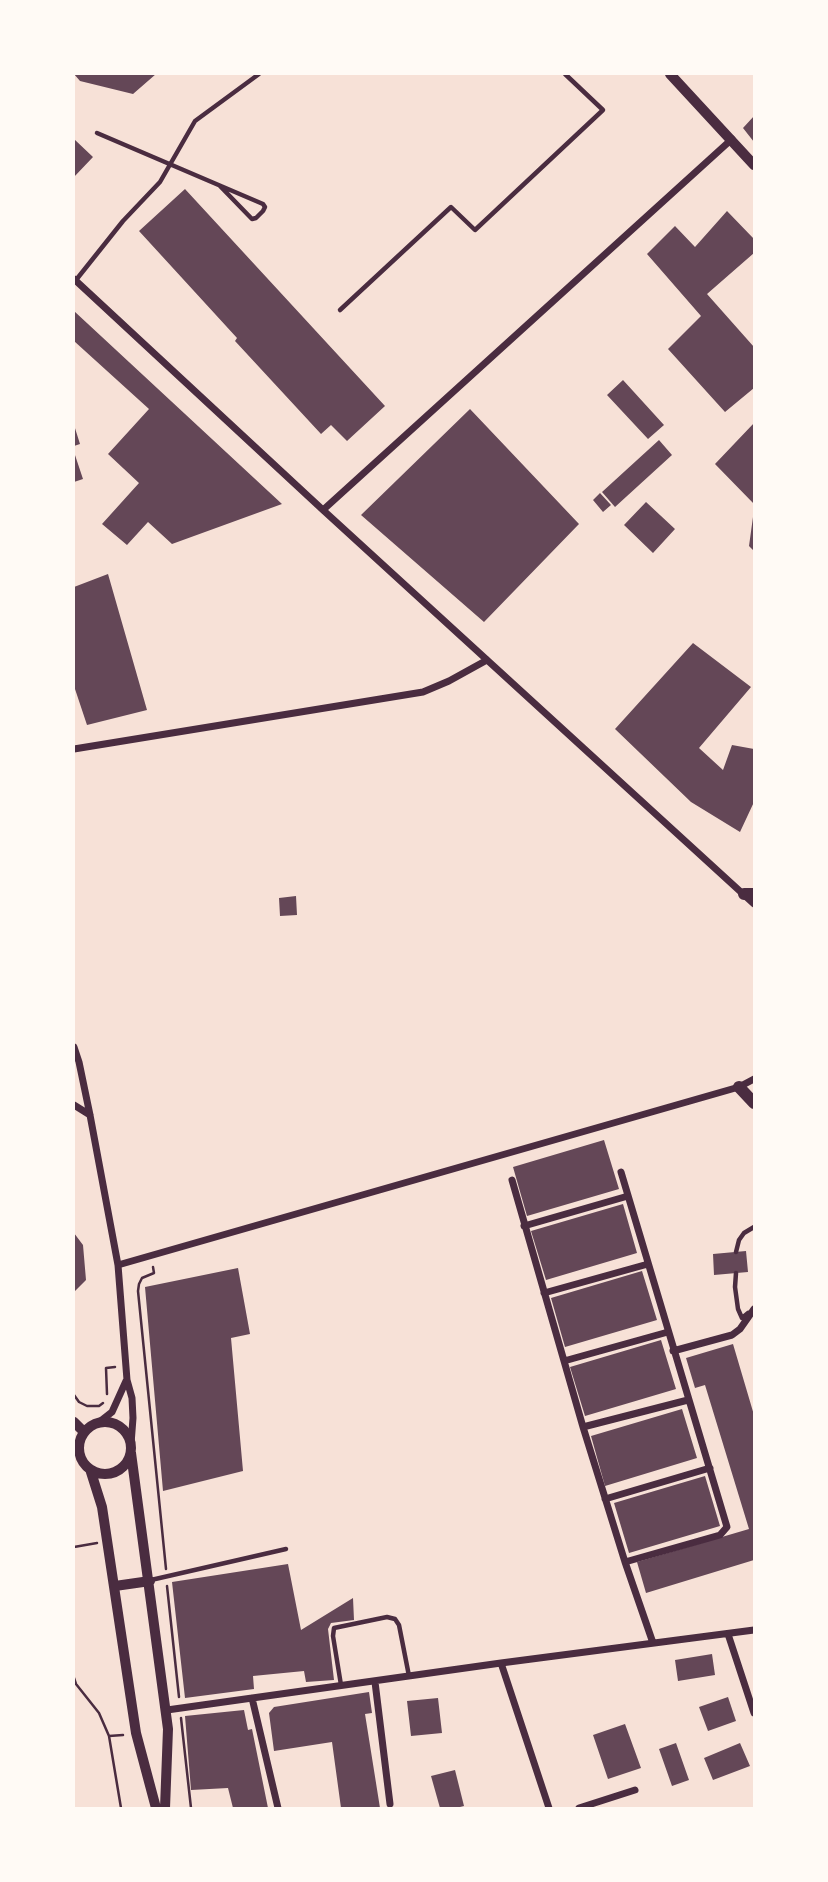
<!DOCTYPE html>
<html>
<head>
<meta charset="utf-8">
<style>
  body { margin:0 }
  #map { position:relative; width:828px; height:1882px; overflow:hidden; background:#f7e1d7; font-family:"Asap Condensed",sans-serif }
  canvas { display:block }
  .frame { position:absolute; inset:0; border:75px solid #fffaf5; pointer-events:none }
</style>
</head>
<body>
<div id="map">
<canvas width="828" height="1882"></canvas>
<div class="frame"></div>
</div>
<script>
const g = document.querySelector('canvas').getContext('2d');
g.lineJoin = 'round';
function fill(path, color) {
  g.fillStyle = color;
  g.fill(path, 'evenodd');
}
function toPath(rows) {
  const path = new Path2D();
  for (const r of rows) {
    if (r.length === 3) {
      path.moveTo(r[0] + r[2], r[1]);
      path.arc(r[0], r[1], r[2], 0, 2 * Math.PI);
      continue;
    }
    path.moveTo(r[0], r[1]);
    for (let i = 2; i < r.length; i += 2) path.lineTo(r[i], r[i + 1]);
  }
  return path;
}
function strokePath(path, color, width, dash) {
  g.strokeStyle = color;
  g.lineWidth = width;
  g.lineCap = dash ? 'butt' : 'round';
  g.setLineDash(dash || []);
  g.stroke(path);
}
const building = toPath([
  [74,74,156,74,133,94,80,81],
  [754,116,754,142,743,128],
  [74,139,93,157,74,177],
  [185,189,385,406,347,441,331,425,321,434,235,341,237,338,139,231],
  [727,211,754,239,754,253,707,294,754,347,754,388,725,412,668,349,701,316,647,254,675,226,695,247],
  [74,311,282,504,172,544,148,522,127,545,102,524,139,483,108,454,149,409,74,341],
  [623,380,664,425,648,439,607,395],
  [470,409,579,524,484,622,361,515],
  [754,423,754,504,715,464],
  [74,425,80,444,74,446],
  [659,440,672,455,615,507,602,492],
  [74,452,83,479,74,482],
  [600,493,611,505,603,512,593,500],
  [646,502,675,529,653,553,624,525],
  [753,517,754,517,754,551,749,546],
  [108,574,147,710,87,725,74,686,74,587],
  [693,643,751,687,699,748,723,770,732,745,754,749,754,802,740,832,691,802,615,729],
  [296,896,297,915,280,916,279,898],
  [604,1140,619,1189,527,1216,513,1167],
  [623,1204,637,1253,546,1280,531,1231],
  [74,1233,83,1245,86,1280,74,1292],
  [746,1251,748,1272,714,1275,713,1254],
  [238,1268,250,1334,231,1338,243,1471,163,1491,145,1287],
  [642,1271,657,1320,565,1347,551,1298],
  [661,1340,676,1389,585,1416,570,1367],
  [733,1344,754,1415,754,1560,646,1593,637,1562,749,1529,705,1385,695,1388,686,1358],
  [682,1409,697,1458,605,1486,591,1436],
  [705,1476,720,1526,629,1553,614,1503],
  [288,1564,301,1630,353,1598,354,1620,331,1623,328,1629,334,1680,306,1682,304,1671,253,1676,254,1689,185,1698,172,1582],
  [712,1654,715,1675,678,1681,675,1660],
  [369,1692,372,1713,365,1714,380,1808,341,1808,332,1742,274,1751,269,1713,274,1707],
  [728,1697,736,1721,708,1731,699,1707],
  [438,1698,442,1733,411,1736,407,1701],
  [244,1710,248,1730,252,1729,268,1808,233,1808,228,1788,191,1790,185,1716],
  [625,1724,641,1768,608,1779,593,1735],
  [676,1743,689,1780,672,1786,659,1749],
  [740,1743,750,1766,713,1780,704,1758],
  [455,1770,464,1806,456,1808,440,1808,431,1776]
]);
const path = toPath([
  [153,1267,154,1273,142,1278,139,1284,138,1291,166,1569],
  [107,1394,106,1368,115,1367],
  [74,1395,79,1402,87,1406,99,1406,103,1403],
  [74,1547,97,1543],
  [167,1586,179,1697],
  [74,1678,76,1684,99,1713,109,1736,121,1808],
  [181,1718,191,1808],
  [109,1736,123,1735]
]);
const service = toPath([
  [97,133,263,204,265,207,263,211,256,218,252,219,220,186],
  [76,280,123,221,160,182,195,121,259,74],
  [340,310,451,207,475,230,603,110,565,74],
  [736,1252,739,1240,744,1233,754,1227],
  [736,1273,735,1287,738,1309,742,1318,748,1313],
  [151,1580,286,1549],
  [341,1685,333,1636,334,1628,387,1617,395,1619,399,1625,409,1676]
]);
const minor = toPath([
  [74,279,323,510,754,904],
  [323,510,732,139],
  [74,749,423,692,449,681,487,660],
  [74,1047,79,1062,90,1115,118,1265,127,1380,132,1398,133,1418,131,1444],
  [74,1105,90,1115],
  [621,1172,727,1527,720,1535,625,1562],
  [512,1180,583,1427,625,1562,653,1643],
  [524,1226,628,1196],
  [118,1265,739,1087,754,1079],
  [544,1293,648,1264],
  [673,1351,732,1335,740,1329,754,1309],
  [564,1361,668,1332],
  [98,1423,112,1412,126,1381],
  [583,1427,688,1400],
  [605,1499,710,1468],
  [728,1634,754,1713],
  [501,1663,549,1808],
  [375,1682,390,1804],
  [252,1698,278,1808],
  [167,1710,501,1663,754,1630],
  [579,1808,635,1790]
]);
const tertiary = toPath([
  [670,74,754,165],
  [74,1422,84,1432],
  [105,1448,26],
  [131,1453,168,1729,165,1808],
  [90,1469,102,1507,136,1733,156,1808],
  [115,1586,150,1581]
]);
const secondary = toPath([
  [744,894,754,894],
  [739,1087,754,1103]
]);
fill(building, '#644757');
strokePath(path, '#4a2c40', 2.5);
strokePath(service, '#4a2c40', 4.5);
strokePath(minor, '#4a2c40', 7);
strokePath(tertiary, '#4a2c40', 10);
strokePath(secondary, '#4a2c40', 12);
</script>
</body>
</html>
